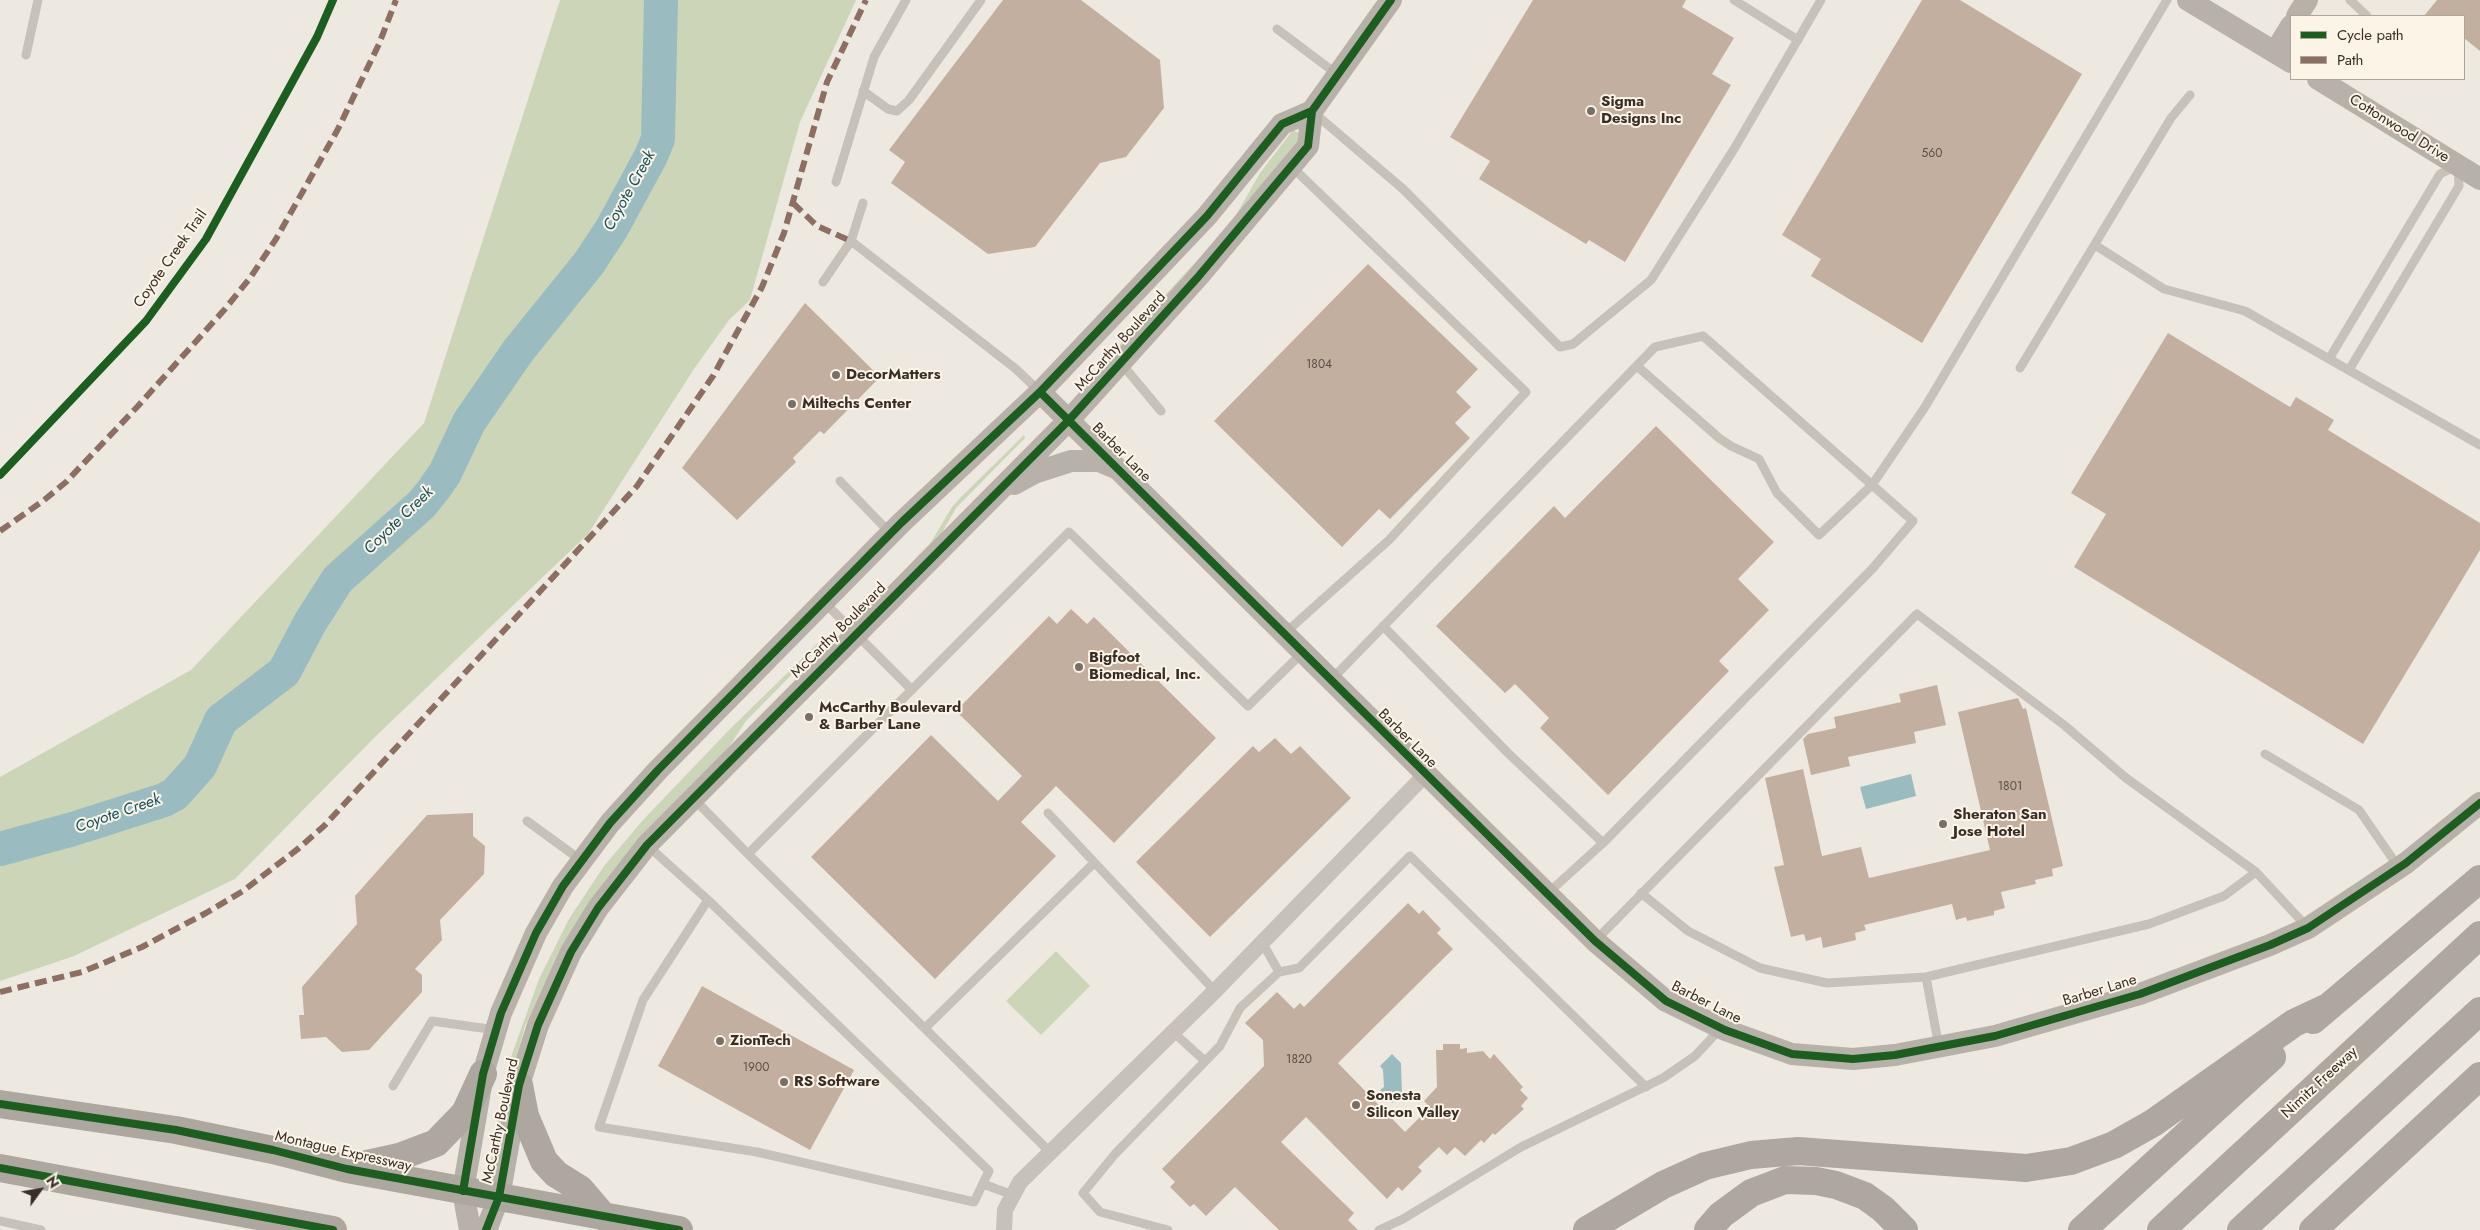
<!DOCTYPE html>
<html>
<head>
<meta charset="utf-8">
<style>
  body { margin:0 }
  #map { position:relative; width:2480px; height:1230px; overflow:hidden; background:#eee9e0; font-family:Jost,sans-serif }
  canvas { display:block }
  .legend { position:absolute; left:2290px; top:15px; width:175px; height:65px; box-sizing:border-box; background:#fbf4e7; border:1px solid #ada59a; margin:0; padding:6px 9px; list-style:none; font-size:15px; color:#382e27 }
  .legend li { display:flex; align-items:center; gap:10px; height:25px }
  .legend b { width:25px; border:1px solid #ada59a }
  .north { position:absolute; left:15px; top:1165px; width:50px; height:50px; -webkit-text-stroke:4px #fbf4e7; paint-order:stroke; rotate:58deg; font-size:14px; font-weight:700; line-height:20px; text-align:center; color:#382e27 }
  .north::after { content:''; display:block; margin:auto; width:18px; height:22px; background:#382e27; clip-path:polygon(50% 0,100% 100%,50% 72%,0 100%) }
</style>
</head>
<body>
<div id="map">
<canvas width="2480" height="1230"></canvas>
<ul class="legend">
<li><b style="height:6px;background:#1b5e20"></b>Cycle path</li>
<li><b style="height:6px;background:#8d6e63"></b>Path</li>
</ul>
<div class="north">N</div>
</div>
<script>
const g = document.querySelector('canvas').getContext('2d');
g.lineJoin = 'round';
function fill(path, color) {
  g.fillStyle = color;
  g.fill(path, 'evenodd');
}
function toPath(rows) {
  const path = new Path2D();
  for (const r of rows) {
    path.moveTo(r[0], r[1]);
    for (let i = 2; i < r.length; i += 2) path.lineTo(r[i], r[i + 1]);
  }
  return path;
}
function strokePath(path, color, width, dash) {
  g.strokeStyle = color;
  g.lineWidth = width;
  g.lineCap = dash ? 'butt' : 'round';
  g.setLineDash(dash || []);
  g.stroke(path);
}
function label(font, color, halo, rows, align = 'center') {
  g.font = font + ' Jost,sans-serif';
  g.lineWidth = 4;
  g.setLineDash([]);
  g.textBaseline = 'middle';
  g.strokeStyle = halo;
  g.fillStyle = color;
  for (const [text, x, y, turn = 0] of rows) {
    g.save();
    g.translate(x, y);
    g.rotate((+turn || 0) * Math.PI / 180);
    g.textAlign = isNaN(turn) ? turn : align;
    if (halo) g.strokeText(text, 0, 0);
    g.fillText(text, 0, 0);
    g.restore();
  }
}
const green = toPath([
  [560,0,856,0,800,122,750,300,729,320,694,369,588,534,377,735,235,879,74,956,0,981,0,777,191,670,424,423],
  [1293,130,1303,135,1246,211,1083,389,1084,384,1232,222,1260,173],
  [1024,435,1025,438,956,508,939,538,867,609,931,542,952,507,961,497],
  [818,643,819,646,812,654,746,721,727,750,560,953,525,1026,507,1093,493,1164,490,1166,501,1099,511,1057,539,979,569,919,604,866,643,820,729,730],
  [1056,951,1090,986,1041,1035,1006,1001]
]);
const water = toPath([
  [1911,774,1916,796,1866,809,1860,787],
  [1392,1054,1401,1063,1402,1095,1392,1103,1380,1090,1384,1087,1383,1070,1380,1066]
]);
const river = toPath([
  [0,849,73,829,164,800,175,794,200,766,221,720,284,672,311,621,338,579,422,504,434,489,445,473,469,422,518,351,589,263,612,228,651,156,658,139,661,0]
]);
const building = toPath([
  [1003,0,1081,0,1160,60,1164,108,1126,157,1100,163,1035,247,988,254,891,183,905,162,889,150],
  [1533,0,1686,0,1682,7,1734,38,1712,74,1731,85,1625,262,1589,240,1586,244,1479,179,1490,161,1450,137],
  [1922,0,1960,0,2082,74,1922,343,1811,276,1821,259,1782,235],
  [2437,0,2480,0,2480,51,2464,38,2464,16,2424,16],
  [1368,264,1478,369,1456,392,1471,407,1455,423,1470,438,1390,519,1379,509,1342,547,1214,421],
  [805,303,880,377,824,434,820,431,793,458,796,462,737,520,682,468],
  [2168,333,2290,407,2296,397,2334,420,2328,430,2480,523,2480,550,2363,744,2074,567,2106,514,2071,493],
  [1656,426,1774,542,1738,579,1769,610,1719,661,1729,671,1608,795,1540,728,1549,718,1515,684,1505,693,1436,626,1554,506,1565,518],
  [1071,609,1087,624,1094,617,1216,738,1114,843,1056,786,1021,822,1056,856,935,979,811,857,931,735,998,801,1022,776,956,711,1049,616,1057,624],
  [1937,685,1946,725,1914,732,1916,743,1848,757,1850,766,1811,775,1803,739,1808,734,1836,728,1834,717,1901,702,1899,694],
  [2018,698,2023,709,2026,708,2063,866,2052,869,2053,876,2035,880,2036,884,2001,892,2005,908,1994,911,1994,915,1967,921,1966,917,1956,920,1952,904,1864,925,1866,930,1855,933,1856,940,1823,948,1821,937,1806,941,1804,934,1791,937,1774,867,1784,865,1765,778,1803,769,1822,856,1861,847,1869,878,1990,850,1958,712],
  [1275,738,1291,754,1300,746,1351,798,1210,937,1136,862,1253,746,1259,752],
  [473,813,473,836,485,846,484,874,440,920,442,940,415,969,422,975,422,992,369,1050,342,1052,326,1037,301,1039,299,1015,304,1015,302,987,357,924,355,896,427,815],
  [1408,903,1419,914,1423,910,1441,929,1437,933,1453,949,1338,1063,1405,1132,1430,1107,1424,1101,1437,1087,1436,1050,1443,1050,1443,1044,1460,1044,1460,1049,1467,1048,1467,1053,1483,1051,1490,1059,1494,1054,1523,1087,1520,1090,1528,1098,1521,1106,1524,1109,1495,1135,1493,1133,1484,1143,1481,1140,1465,1156,1455,1147,1447,1155,1439,1147,1418,1167,1422,1171,1402,1191,1398,1187,1387,1199,1306,1117,1281,1142,1354,1213,1348,1220,1358,1230,1279,1230,1235,1187,1206,1216,1194,1204,1190,1207,1170,1187,1175,1182,1162,1169,1264,1066,1263,1040,1245,1023,1277,992,1294,1009,1300,1003,1304,1007],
  [702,986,854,1070,810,1150,658,1066]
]);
const lane = toPath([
  [1734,0,1798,40],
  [2350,0,2367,16],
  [1277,29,1338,75],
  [26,55,38,0],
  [863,91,888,109,897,111,909,100,981,0],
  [1313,112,1403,189,1560,347,1573,344,1651,280,1734,149,1821,0],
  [836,182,874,57,906,0],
  [851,241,1016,369,1040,392],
  [2095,245,2164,289,2245,311,2480,445],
  [823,282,851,241,863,203],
  [2329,359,2440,174,2458,165,2459,186,2349,370],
  [1121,363,1161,411],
  [1637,366,1719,438,1731,446,1759,459,1777,493,1819,535,1872,485,1925,407,2167,0],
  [2020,368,2171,118,2190,95],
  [840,481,890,533],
  [824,602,912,690],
  [1383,626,1509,754,1603,843],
  [1285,633,1389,540,1526,392,1291,166],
  [1332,679,1655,347,1703,336,1913,521,1873,568,1603,843,1547,894],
  [2265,754,2359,810,2399,868],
  [693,798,748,854],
  [1048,813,1215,991],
  [527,821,582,861],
  [647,845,708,900,989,1171,974,1202,757,1152,599,1127,643,1000,708,900],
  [1641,893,1688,931,1760,968,1827,983,1926,977],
  [1595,941,1917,614,2064,725,2126,778,2256,872],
  [1262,942,1279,972],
  [925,1028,1094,863],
  [1173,1032,1205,1061],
  [1939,1047,1926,977,2149,924,2224,896,2256,872,2308,928],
  [393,1086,432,1021,496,1030],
  [1050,1152,748,854,1069,532,1248,706,1302,653],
  [983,1184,1013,1195],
  [0,1221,41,1230],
  [1168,1230,1100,1212,1083,1193,1115,1154,1220,1046,1240,1008,1279,972,1299,968,1410,856,1646,1087],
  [1379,1230,1403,1219,1521,1147,1663,1078,1695,1056,1720,1029]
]);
const street = toPath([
  [1004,1230,1005,1210,1020,1182,1215,991,1425,775]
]);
const secondary = toPath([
  [2188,0,2291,62],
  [2297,16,2307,0],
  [2275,52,2291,26],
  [2318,79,2480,179],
  [1040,392,1595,941,1666,1001,1725,1030,1792,1054,1853,1059,1895,1055,1995,1036,2140,994,2270,945,2308,928,2406,863,2480,803],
  [1014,484,1034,473,1071,461,1099,461,1116,468],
  [470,1230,463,1191,483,1074,501,1013,536,933,563,886,610,823,658,770,901,523,1040,392,1207,216,1282,124,1312,111],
  [486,1230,499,1197,519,1085,538,1025,571,952,598,908,647,845,1069,420,1198,277,1308,146,1312,111,1391,0]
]);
const highway = toPath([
  [2313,1020,2480,879],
  [519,1085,525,1116,544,1161,556,1174,580,1189,604,1217],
  [0,1104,176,1130,273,1150,347,1169,679,1230],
  [358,1166,399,1157,436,1143,465,1113,483,1074],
  [0,1168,333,1230],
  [1587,1230,1663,1185,1705,1166,1751,1155,1798,1151,2026,1168,2071,1161,2114,1145,2153,1123,2294,1023,2326,1008],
  [1708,1230,1721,1215,1751,1193,1785,1180,1816,1181,1836,1185,1865,1196,1883,1209,1904,1230],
  [2082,1230,2272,1057],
  [2161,1230,2480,935],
  [2241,1230,2480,1011],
  [2313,1230,2480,1076]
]);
const quiet = toPath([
  [793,203,817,226,851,241],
  [0,531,43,501,66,482,138,406,225,309,250,278,276,239,338,129,379,44,396,0],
  [0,992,82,972,142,947,206,913,243,891,299,848,324,826,637,486,713,376,762,287,784,233,827,82,866,0]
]);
const cycleway = toPath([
  [1040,392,1595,941,1666,1001,1725,1030,1792,1054,1853,1059,1895,1055,1995,1036,2140,994,2270,945,2308,928,2406,863,2480,803],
  [0,475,146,321,206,239,317,37,333,0],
  [0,1104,176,1130,273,1150,347,1169,679,1230],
  [0,1168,333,1230],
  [463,1191,483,1074,501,1013,536,933,563,886,610,823,658,770,901,523,1040,392,1207,216,1282,124,1312,111],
  [486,1230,499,1197,519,1085,538,1025,571,952,598,908,647,845,1069,420,1198,277,1308,146,1312,111,1391,0]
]);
const markers = [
  [1591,111,5,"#786f68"],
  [836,375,5,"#786f68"],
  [792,404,5,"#786f68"],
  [1079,667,5,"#786f68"],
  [809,717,5,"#786f68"],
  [1943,824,5,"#786f68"],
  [720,1041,5,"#786f68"],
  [784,1082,5,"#786f68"],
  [1356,1105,5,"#786f68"]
];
const numberNames = [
  ["560",1932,154],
  ["1804",1319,365],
  ["1801",2010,787],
  ["1820",1299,1060],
  ["1900",756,1068]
];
const poiNames = [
  ["Sigma",1601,102],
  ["Designs Inc",1601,119],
  ["DecorMatters",846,375],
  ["Miltechs Center",802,404],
  ["Bigfoot",1089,658],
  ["Biomedical, Inc.",1089,675],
  ["McCarthy Boulevard",819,708],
  ["& Barber Lane",819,725],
  ["Sheraton San",1953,815],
  ["Jose Hotel",1953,832],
  ["ZionTech",730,1041],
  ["RS Software",794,1082],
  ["Sonesta",1366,1096],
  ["Silicon Valley",1366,1113]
];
const streetNames = [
  ["Cottonwood Drive",2399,129,32],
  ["Coyote Creek Trail",171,259,-55],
  ["McCarthy Boulevard",1121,342,-48],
  ["Barber Lane",1121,453,45],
  ["McCarthy Boulevard",839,631,-45],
  ["Barber Lane",1407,739,45],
  ["Barber Lane",2100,991,-17],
  ["Barber Lane",1706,1003,27],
  ["Nimitz Freeway",2320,1083,-43],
  ["McCarthy Boulevard",501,1121,-78],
  ["Montague Expressway",343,1152,13]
];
const waterNames = [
  ["Coyote Creek",630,191,-61],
  ["Coyote Creek",399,521,-44],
  ["Coyote Creek",118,814,-19]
];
fill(green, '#ccd5b8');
fill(water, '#9abcc0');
strokePath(river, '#9abcc0', 34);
fill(building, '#c3afa0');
strokePath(lane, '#c7c1b9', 9);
strokePath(street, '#c7c1b9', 16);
strokePath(secondary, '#b8b1a9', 22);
strokePath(highway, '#ada79f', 28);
strokePath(quiet, '#8d6e63', 6, [12, 6]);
strokePath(cycleway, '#1b5e20', 8);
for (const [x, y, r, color] of markers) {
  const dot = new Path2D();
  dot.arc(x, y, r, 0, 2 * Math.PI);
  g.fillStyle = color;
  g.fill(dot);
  strokePath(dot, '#fbf4e7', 2);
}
label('12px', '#5b4e45', null, numberNames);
label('bold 15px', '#382e27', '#fbf4e7', poiNames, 'left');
label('15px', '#382e27', '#fbf4e7', streetNames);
label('italic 16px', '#18505d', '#fbf4e7', waterNames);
</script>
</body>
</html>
